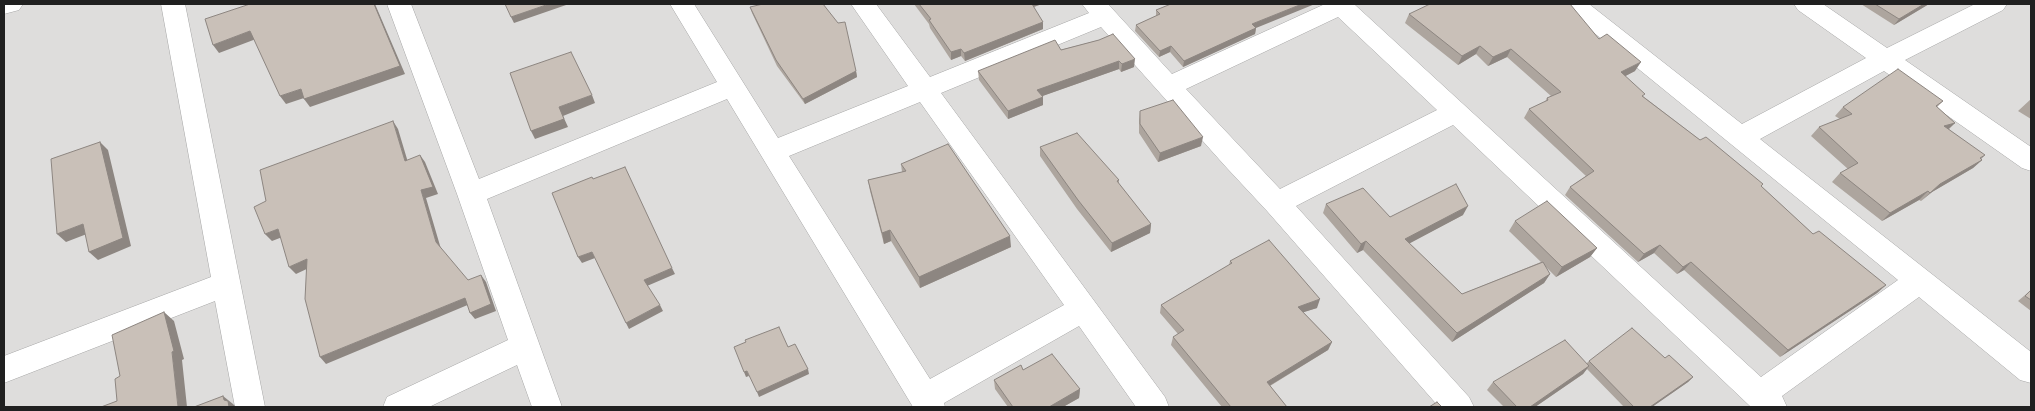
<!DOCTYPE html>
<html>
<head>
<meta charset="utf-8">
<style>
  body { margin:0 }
  #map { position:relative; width:2035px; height:411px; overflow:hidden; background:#f1eee5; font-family:Cabin,sans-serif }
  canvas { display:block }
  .frame { position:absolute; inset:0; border:5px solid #202020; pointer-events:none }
</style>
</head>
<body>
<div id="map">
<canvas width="2035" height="411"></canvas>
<div class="frame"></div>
</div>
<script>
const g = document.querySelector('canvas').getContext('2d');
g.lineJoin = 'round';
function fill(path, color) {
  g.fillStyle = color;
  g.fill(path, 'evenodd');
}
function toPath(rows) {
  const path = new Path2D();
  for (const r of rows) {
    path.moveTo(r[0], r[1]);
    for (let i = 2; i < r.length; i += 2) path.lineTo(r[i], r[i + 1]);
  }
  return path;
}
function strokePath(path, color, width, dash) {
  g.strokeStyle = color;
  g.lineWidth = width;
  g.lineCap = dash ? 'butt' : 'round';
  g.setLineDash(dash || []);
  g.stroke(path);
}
const residential = toPath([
  [4,4,2031,4,2031,407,4,407]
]);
const minor = toPath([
  [161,4,185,4,265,407,235,407,215,301,4,383,4,356,211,277,161,4],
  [387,4,411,4,479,179,717,82,670,4,694,4,778,138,908,86,851,4,876,4,930,77,1089,13,1082,4,1108,4,1172,74,1325,4,1354,4,1761,377,1898,280,1566,10,1562,4,1589,4,1742,124,1866,58,1798,10,1794,4,1823,4,1887,48,1975,4,2007,4,2003,10,1905,60,2031,147,2031,171,2022,168,1884,71,1760,139,2031,352,2031,383,2020,380,1919,297,1782,396,1787,407,1751,407,1453,125,1296,206,1469,397,1474,407,1439,407,1267,211,1226,167,1101,27,941,93,1165,397,1169,407,1136,407,1079,326,944,403,945,407,913,407,727,99,487,199,562,407,532,407,517,365,429,407,383,407,387,397,508,340,457,194,387,4],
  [1338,17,1437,110,1280,189,1186,89,1338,17],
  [920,102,1064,305,930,379,789,156,920,102]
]);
const tertiary = toPath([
  [4,4,23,4,19,10,4,14,4,4]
]);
const wall = toPath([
  [914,4,1042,4,1034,7,1043,29,965,61,961,56,951,60,930,28,929,24],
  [1861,4,1929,4,1894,25],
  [750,7,856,71,857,77,805,104,777,66,752,13],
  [1156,10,1256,28,1255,34,1183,67,1170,52,1159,57,1135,31,1136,25,1156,16],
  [1409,14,1599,39,1635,71,1625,76,1644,97,1700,140,1763,184,1761,186,1813,234,1886,285,1877,293,1780,357,1684,270,1677,274,1654,253,1638,262,1565,195,1570,187,1586,176,1524,118,1529,109,1545,102,1547,98,1551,96,1507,57,1488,66,1476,54,1458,65,1405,23],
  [1099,40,1134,67,1121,72,1119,69,1042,96,1043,105,1008,119,979,80,978,71],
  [2031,99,2031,119,2018,111],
  [1943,101,1937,107,1955,123,1949,129,1982,160,1973,168,1932,192,1921,201,1919,200,1882,221,1832,182,1840,173,1848,169,1811,136,1819,127,1840,119,1835,116,1843,107],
  [1140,111,1201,146,1158,162,1139,133,1139,120],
  [1040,147,1119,180,1119,184,1151,224,1150,233,1111,252,1077,209,1040,156],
  [901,164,1011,247,920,288,891,241,884,244,870,191,868,180,902,172],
  [1326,204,1390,217,1463,215,1409,243,1462,294,1541,262,1509,231,1515,221,1597,248,1590,257,1556,277,1545,266,1550,274,1544,283,1452,342,1363,250,1357,253,1323,213],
  [1230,261,1317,308,1303,312,1332,342,1328,350,1270,386,1287,407,1222,407,1171,345,1173,337,1178,334,1160,313,1161,305,1229,265],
  [2031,290,2031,311,2018,301],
  [1665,358,1693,377,1688,382,1652,407,1624,407,1587,369,1583,374,1535,407,1504,407,1487,390,1493,382,1587,363,1589,361],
  [1023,370,1080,389,1079,398,1063,407,1008,407,995,389,994,380]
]);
const shadedWall = toPath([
  [374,4,375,4,405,74,310,107,304,99],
  [549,4,569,4,514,23,511,17],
  [1030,4,1042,4,1030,8],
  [1302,4,1315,4,1256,28,1255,34,1183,67,1184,61,1252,24],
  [1924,4,1929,4,1894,25,1899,19],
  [1043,22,1043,29,965,61,964,53],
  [250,31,256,39,219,53,213,45],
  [1171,46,1170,52,1159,57,1160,51],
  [1480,46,1476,54,1458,65,1462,56],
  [961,49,961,56,951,60,951,52],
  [1511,49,1507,57,1488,66,1493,57],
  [1135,59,1134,67,1121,72,1122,64],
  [1119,61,1119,69,1037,98,1037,90],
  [1641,62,1635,71,1616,81,1621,72],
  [856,71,857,77,805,104,803,99],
  [301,89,307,97,286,104,280,96],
  [592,95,595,103,563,116,568,127,535,139,531,131,559,107],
  [1043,97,1043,105,1008,119,1008,111],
  [393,121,398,129,410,169,405,161],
  [1955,123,1946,131,1944,126],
  [1203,137,1201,146,1158,162,1160,153],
  [100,142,108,150,131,246,98,260,89,252],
  [420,155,425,162,438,194,426,198,441,249,436,242,421,190],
  [1985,155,1978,162,1982,160,1973,168,1932,192,1921,201,1940,184],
  [1928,191,1919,200,1882,221,1890,213],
  [1468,206,1463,215,1401,248,1405,239],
  [83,224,92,232,66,242,57,234],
  [1151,224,1150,233,1111,252,1112,243],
  [278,229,285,236,272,241,265,234],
  [890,230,891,241,884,244,882,233],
  [1010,236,1011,247,920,288,919,277],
  [1366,241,1363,250,1357,253,1361,244],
  [1660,245,1654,253,1638,262,1644,254],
  [1597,248,1590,257,1556,277,1562,267],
  [592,252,595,258,582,263,578,257],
  [307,259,313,266,296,274,289,267],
  [1691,262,1684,270,1677,274,1683,267],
  [672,268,675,274,647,286,644,280],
  [1550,274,1544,283,1452,342,1457,333],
  [481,275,486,282,496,311,475,319,470,313],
  [1886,285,1877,293,1780,357,1788,350],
  [465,298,470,304,326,364,320,357],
  [1320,299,1317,308,1295,315,1298,307],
  [660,305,663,311,629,329,626,323],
  [164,312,174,321,184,359,182,360,187,407,178,407,172,352],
  [1332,342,1328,350,1264,389,1267,382],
  [1589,366,1583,374,1535,407,1530,407],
  [808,369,809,374,759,397,757,392],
  [747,371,749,376,746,377,744,372],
  [1693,377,1688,382,1652,407,1650,407],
  [1080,389,1079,398,1063,407,1049,407],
  [223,396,233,404,236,407,229,407,224,400]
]);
const building = toPath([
  [250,4,374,4,400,66,304,99,301,89,280,96,250,31,213,45,205,19,250,4],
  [505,4,549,4,511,17,505,4],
  [763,4,823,4,838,23,845,22,856,71,803,99,776,60,750,7,763,4],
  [919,4,1032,4,1043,22,964,53,961,49,951,52,929,20,931,19,919,4],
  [1171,4,1302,4,1252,24,1256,28,1184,61,1171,46,1160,51,1136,25,1160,14,1156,10,1171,4],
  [1430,4,1570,4,1599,39,1607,34,1641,62,1621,72,1645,94,1642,96,1700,140,1706,137,1763,184,1761,186,1813,234,1819,231,1886,285,1788,350,1691,262,1683,267,1660,245,1644,254,1570,187,1594,171,1529,109,1548,100,1547,98,1561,92,1511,49,1493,57,1480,46,1462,56,1409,14,1430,4],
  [1875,4,1924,4,1899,19,1875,4],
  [1113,34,1135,59,1122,64,1119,61,1037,90,1043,97,1008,111,978,71,1055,40,1061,50,1099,40,1113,34],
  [571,52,592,95,559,107,564,119,531,131,510,73,571,52],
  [1898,69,1943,101,1936,106,1955,123,1944,126,1985,155,1980,158,1982,160,1940,184,1930,193,1928,191,1890,213,1840,173,1858,163,1819,127,1852,114,1843,107,1898,69],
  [1173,100,1203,137,1160,153,1140,124,1140,111,1173,100],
  [393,121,405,161,420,155,433,187,421,190,436,242,468,280,481,275,491,304,470,313,465,298,320,357,305,299,307,259,289,267,278,229,265,234,254,207,266,201,260,170,393,121],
  [1077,133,1119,180,1117,181,1151,224,1112,243,1078,200,1040,147,1077,133],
  [100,142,123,238,89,252,83,224,57,234,51,159,100,142],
  [948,144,1010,236,919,277,890,230,882,233,868,180,906,171,901,164,948,144],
  [625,167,672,268,644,280,660,305,626,323,592,252,578,257,552,193,592,177,593,179,625,167],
  [1456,184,1468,206,1405,239,1462,294,1543,262,1550,274,1457,333,1366,241,1361,244,1326,204,1363,188,1390,217,1456,184],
  [1547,201,1597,248,1562,267,1515,221,1547,201],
  [1269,240,1320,299,1298,307,1332,342,1267,382,1287,407,1231,407,1173,337,1184,330,1161,305,1232,263,1230,261,1269,240],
  [2031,290,2031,300,2025,296,2031,290],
  [164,312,174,351,172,352,178,407,101,407,117,401,115,379,120,376,112,335,164,312],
  [779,327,788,347,795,344,808,369,757,392,747,371,744,372,734,347,746,342,745,340,779,327],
  [1632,328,1665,358,1669,355,1693,377,1650,407,1634,407,1589,361,1632,328],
  [1565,340,1589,366,1530,407,1517,407,1493,382,1565,340],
  [1052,354,1080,389,1049,407,1013,407,994,380,1021,365,1023,370,1052,354],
  [223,396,224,400,228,401,229,407,194,407,223,396],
  [1437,402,1442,407,1429,407,1437,402]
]);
fill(residential, '#dedddc');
strokePath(minor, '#a7a7a7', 1);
strokePath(tertiary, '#a7a7a7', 1);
fill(minor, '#fff');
fill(tertiary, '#fff');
fill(wall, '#ada59e');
fill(shadedWall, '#8d8681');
fill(building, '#c9c0b8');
strokePath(building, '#8d8681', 1);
</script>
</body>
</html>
